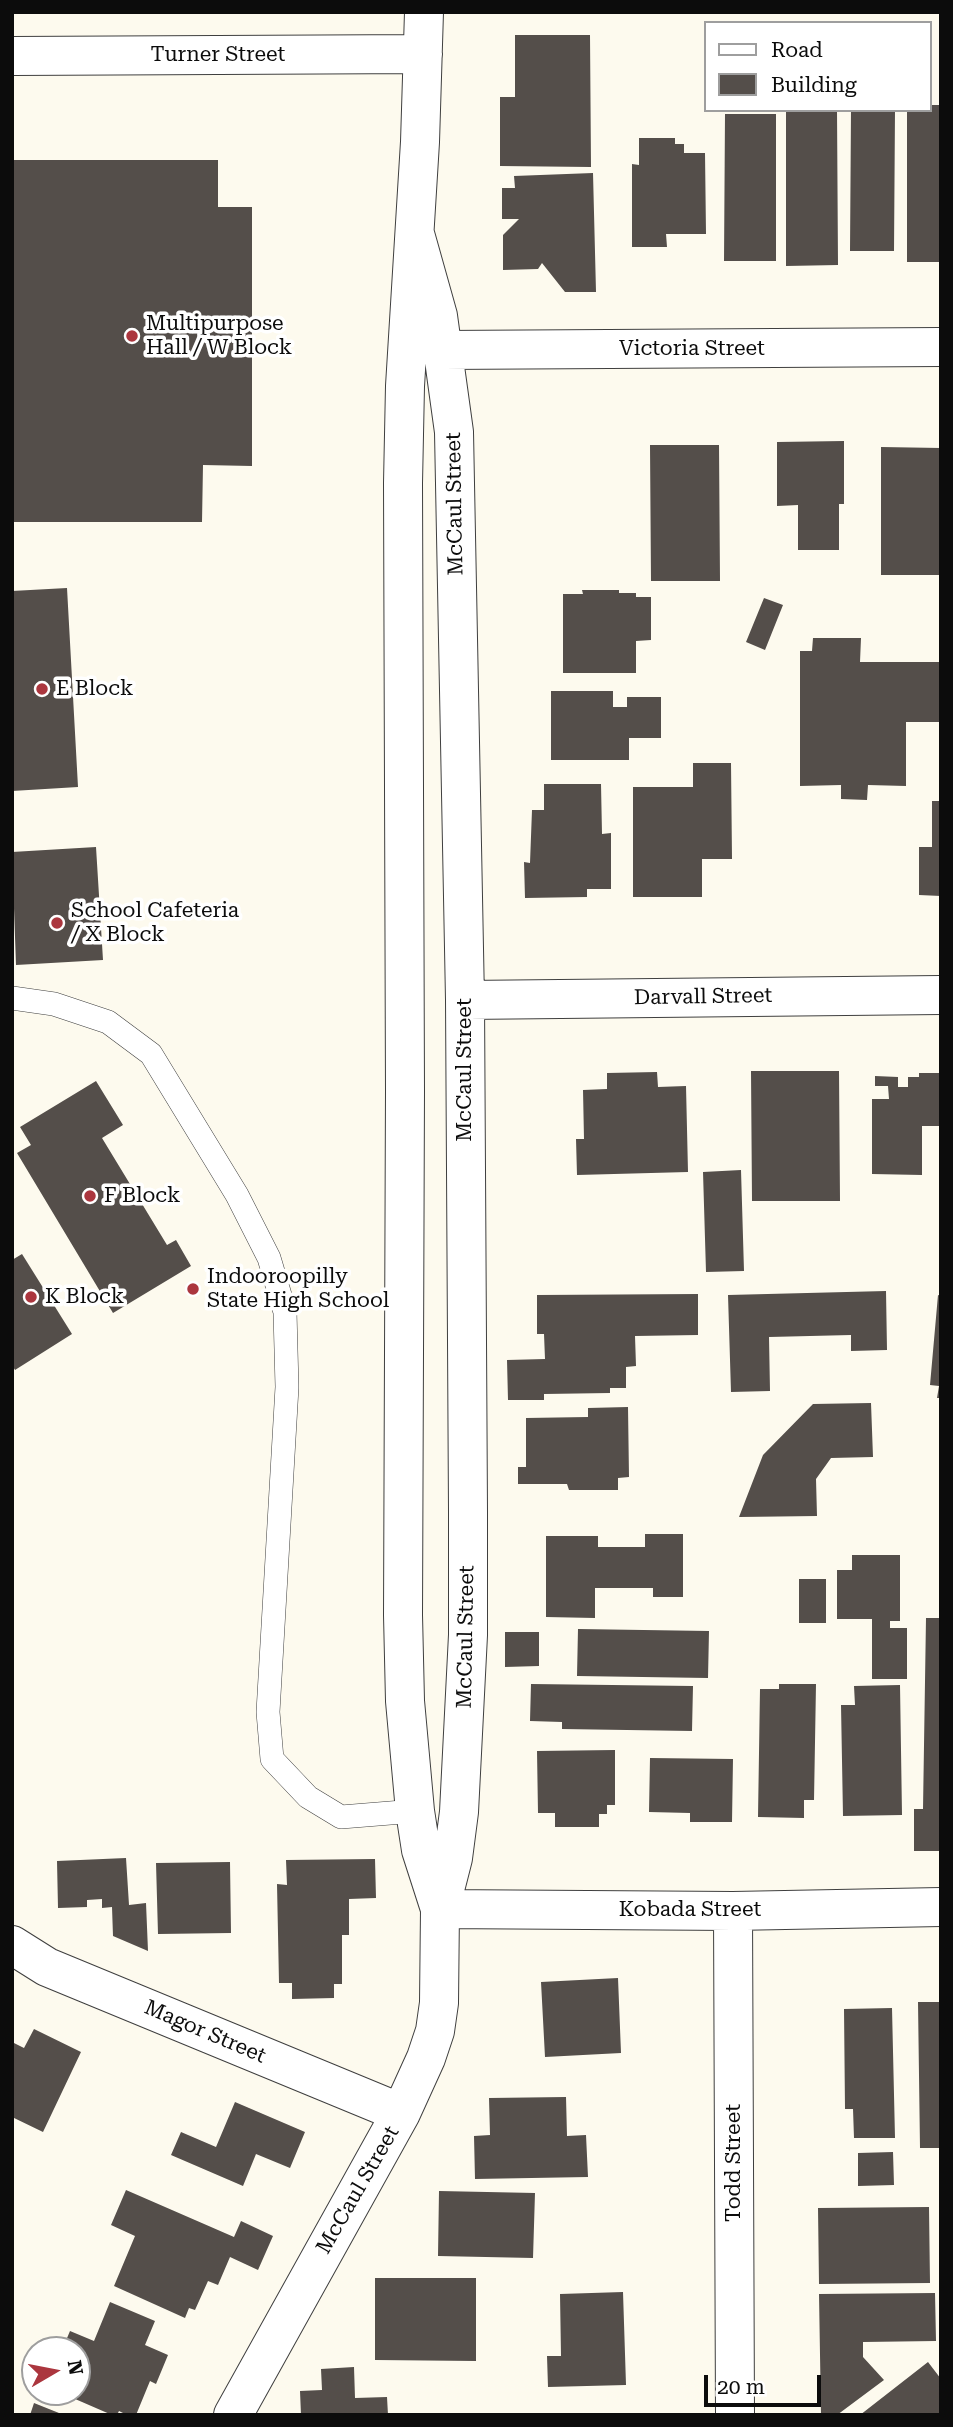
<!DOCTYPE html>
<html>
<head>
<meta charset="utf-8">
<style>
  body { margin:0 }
  #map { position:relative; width:953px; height:2427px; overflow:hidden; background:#fdfaee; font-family:"Roboto Serif",serif }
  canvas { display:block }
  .frame { position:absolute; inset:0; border:14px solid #0c0c0c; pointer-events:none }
  .legend { position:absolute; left:704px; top:21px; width:228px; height:91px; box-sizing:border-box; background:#fff; border:2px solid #9e9e9e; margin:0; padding:9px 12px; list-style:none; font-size:21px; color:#0c0c0c }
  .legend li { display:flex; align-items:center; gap:14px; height:35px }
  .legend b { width:35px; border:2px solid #9e9e9e }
  .north { position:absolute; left:21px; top:2336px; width:70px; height:70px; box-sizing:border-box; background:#fff; border:2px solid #9e9e9e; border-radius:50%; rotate:80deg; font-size:19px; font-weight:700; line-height:28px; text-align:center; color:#0c0c0c }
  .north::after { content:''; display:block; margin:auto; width:24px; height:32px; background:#ab363e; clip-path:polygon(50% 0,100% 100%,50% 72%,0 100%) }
  .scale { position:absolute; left:704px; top:2375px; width:117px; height:32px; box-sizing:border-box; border:4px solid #0c0c0c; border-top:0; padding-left:9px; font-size:21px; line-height:24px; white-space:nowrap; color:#0c0c0c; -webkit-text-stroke:5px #fff; paint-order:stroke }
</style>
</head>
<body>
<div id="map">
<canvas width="953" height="2427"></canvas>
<div class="frame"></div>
<ul class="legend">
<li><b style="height:9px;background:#fff"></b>Road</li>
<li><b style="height:19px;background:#544e4a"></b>Building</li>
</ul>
<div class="north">N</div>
<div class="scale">20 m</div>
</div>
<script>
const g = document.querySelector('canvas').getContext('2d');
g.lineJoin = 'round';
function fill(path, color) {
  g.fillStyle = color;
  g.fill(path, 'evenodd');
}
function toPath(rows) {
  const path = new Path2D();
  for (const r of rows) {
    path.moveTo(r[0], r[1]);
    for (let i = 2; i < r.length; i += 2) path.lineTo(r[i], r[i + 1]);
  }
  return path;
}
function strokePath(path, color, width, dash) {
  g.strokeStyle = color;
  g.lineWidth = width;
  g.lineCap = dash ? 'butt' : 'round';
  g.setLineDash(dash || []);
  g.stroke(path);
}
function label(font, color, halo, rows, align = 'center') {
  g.font = font + ' "Roboto Serif",serif';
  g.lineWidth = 7;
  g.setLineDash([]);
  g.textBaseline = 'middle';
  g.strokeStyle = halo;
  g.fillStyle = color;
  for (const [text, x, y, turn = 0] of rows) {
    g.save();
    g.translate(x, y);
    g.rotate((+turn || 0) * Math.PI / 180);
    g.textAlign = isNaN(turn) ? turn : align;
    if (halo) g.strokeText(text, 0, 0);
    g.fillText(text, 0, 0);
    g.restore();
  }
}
const building = toPath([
  [515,35,590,35,591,167,500,166,500,97,515,97],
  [930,105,941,105,941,262,907,262,907,110,930,110],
  [786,110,837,110,838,265,786,266],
  [851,110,895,110,894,251,850,251],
  [725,114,776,114,776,261,724,261],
  [639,138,675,138,675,144,684,144,684,153,705,153,706,234,666,234,667,247,632,247,632,164,639,165],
  [12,160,218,160,218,207,252,207,252,466,203,465,202,522,12,522],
  [593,173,596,292,565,292,542,263,538,269,503,270,503,235,519,219,502,219,502,188,515,188,514,176],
  [844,441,844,504,839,504,839,550,798,550,798,505,777,506,777,442],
  [650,445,719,445,720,581,651,581],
  [881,447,941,448,941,575,881,575],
  [67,588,78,787,12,791,12,591],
  [582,590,619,590,619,593,636,593,636,597,651,597,651,640,636,641,636,673,563,673,563,594,583,594],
  [764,598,783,605,765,650,746,642],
  [813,638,861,638,860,662,941,662,941,722,906,722,906,786,868,785,867,800,841,799,841,785,800,786,800,651,812,651],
  [551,691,613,691,613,707,627,707,627,697,661,697,661,738,629,738,629,760,551,760],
  [693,763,731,763,732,859,702,859,702,897,633,897,633,787,693,787],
  [544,784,601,784,602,834,611,833,611,889,587,889,587,897,525,898,524,862,530,863,532,810,544,810],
  [932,801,941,801,941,896,919,895,919,847,932,847],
  [96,847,103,960,16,965,12,852],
  [751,1071,839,1071,840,1201,752,1201],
  [657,1072,658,1087,686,1086,688,1172,577,1175,576,1139,584,1139,583,1090,607,1089,607,1073],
  [919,1073,941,1073,941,1126,922,1126,922,1175,872,1174,872,1099,889,1099,888,1086,875,1086,875,1076,898,1077,898,1087,908,1087,908,1077,919,1077],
  [96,1081,123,1125,102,1138,167,1245,176,1240,191,1266,113,1313,17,1153,31,1145,20,1127],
  [741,1170,744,1271,706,1272,703,1172],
  [22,1254,72,1334,15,1370,12,1365,12,1260],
  [886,1291,887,1350,851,1351,851,1335,769,1337,770,1391,731,1392,728,1295],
  [698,1294,698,1335,635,1336,636,1366,626,1367,626,1388,610,1388,610,1393,544,1394,544,1400,508,1400,507,1360,545,1359,544,1334,537,1334,537,1295],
  [938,1295,941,1296,941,1398,937,1398,939,1386,930,1385],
  [871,1403,873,1457,831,1458,816,1479,817,1516,739,1517,763,1455,813,1404],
  [628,1407,629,1477,618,1478,618,1490,569,1490,567,1484,518,1484,518,1467,526,1467,526,1418,588,1417,588,1408],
  [645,1534,683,1534,683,1597,653,1597,653,1588,595,1588,595,1618,546,1617,546,1536,598,1536,598,1547,645,1547],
  [852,1555,900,1555,900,1621,890,1621,890,1628,907,1628,907,1679,872,1679,872,1619,837,1619,837,1570,852,1570],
  [799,1579,826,1579,826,1623,799,1623],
  [926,1618,941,1618,941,1851,914,1851,914,1809,923,1809],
  [578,1629,709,1631,708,1678,577,1676],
  [505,1632,539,1632,539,1666,505,1667],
  [531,1684,693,1686,692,1731,562,1729,562,1722,530,1721],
  [779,1684,816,1684,814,1800,804,1800,804,1818,758,1817,760,1689,779,1689],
  [900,1685,902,1815,843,1816,841,1705,855,1705,854,1686],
  [615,1750,615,1805,607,1805,607,1814,599,1814,599,1827,555,1827,555,1813,538,1813,537,1751],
  [650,1758,733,1759,732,1822,690,1822,690,1813,649,1812],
  [126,1858,129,1905,146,1903,148,1951,113,1936,112,1907,102,1908,102,1899,87,1900,87,1907,58,1908,57,1861],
  [375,1859,376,1898,349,1899,349,1935,342,1935,342,1984,334,1984,334,1998,292,1999,292,1983,279,1983,277,1884,287,1885,286,1860],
  [230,1862,231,1933,158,1934,156,1863],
  [618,1978,621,2053,545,2057,541,1982],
  [918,2002,941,2002,941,2148,920,2148],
  [892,2008,895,2138,854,2138,853,2109,845,2109,844,2009],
  [34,2029,81,2052,43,2132,12,2117,12,2042,24,2048],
  [566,2097,567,2136,586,2135,588,2177,475,2179,474,2136,490,2135,489,2098],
  [235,2102,305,2132,290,2168,256,2154,243,2186,171,2155,181,2132,216,2147],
  [893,2152,894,2185,858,2186,858,2153],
  [126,2190,234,2237,241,2221,273,2236,258,2270,230,2257,218,2285,208,2281,195,2310,189,2308,185,2318,114,2286,135,2236,111,2225],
  [439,2191,535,2193,533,2258,438,2256],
  [929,2207,930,2283,819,2284,818,2208],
  [375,2278,476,2278,476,2361,375,2360],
  [623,2292,626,2385,548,2387,547,2356,561,2356,560,2294],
  [935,2293,936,2341,863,2342,863,2357,884,2380,837,2415,821,2415,819,2294],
  [110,2302,155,2321,145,2345,168,2355,156,2384,150,2381,136,2415,127,2415,119,2411,117,2415,112,2415,59,2392,77,2392,77,2350,62,2350,70,2331,94,2341],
  [928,2362,941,2379,941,2415,860,2415],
  [354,2367,355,2398,387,2397,388,2415,301,2415,300,2391,322,2390,321,2369],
  [34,2403,64,2415,30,2415]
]);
const service = toPath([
  [12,998,54,1004,108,1022,151,1054,237,1195,269,1258,285,1312,287,1387,268,1712,272,1759,308,1797,341,1817,415,1811]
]);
const minor = toPath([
  [424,12,420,142,405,386,403,483,405,1091,403,1615,405,1701,415,1811,421,1850,440,1909],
  [12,56,423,54],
  [443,350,941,347],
  [465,1000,941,995],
  [440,1909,733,1911,941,1907],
  [733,1911,735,2415],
  [12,1945,47,1967,401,2113],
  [233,2415,401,2113,426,2058,435,2031,439,2003,440,1909,453,1858,459,1812,468,1635,468,1512,465,1000,454,432,438,316,415,234]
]);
const markers = [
  [132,336,7,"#ab363e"],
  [42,689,7,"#ab363e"],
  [57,923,7,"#ab363e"],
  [90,1196,7,"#ab363e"],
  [193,1289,7,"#ab363e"],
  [31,1297,7,"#ab363e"]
];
const streetNames = [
  ["Turner Street",218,55],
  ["Victoria Street",692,349],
  ["McCaul Street",455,504,-91],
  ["Darvall Street",703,997,-1],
  ["McCaul Street",465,1070,-90],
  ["McCaul Street",466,1637,-89],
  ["Kobada Street",690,1910],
  ["Magor Street",205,2032,23],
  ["Todd Street",734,2163,-90],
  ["McCaul Street",358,2190,-60]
];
const poiNames = [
  ["Multipurpose",146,324],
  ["Hall / W Block",146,348],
  ["E Block",56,689],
  ["School Cafeteria",71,911],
  ["/ X Block",71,935],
  ["F Block",104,1196],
  ["Indooroopilly",207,1277],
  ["State High School",207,1301],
  ["K Block",45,1297]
];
fill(building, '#544e4a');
strokePath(service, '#3f3f3f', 24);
strokePath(minor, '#3f3f3f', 40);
strokePath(service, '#fff', 23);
strokePath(minor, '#fff', 38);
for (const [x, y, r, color] of markers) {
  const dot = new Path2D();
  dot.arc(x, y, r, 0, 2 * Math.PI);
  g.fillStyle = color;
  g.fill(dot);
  strokePath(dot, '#fff', 2.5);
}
label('21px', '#0c0c0c', '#fff', streetNames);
label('21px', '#0c0c0c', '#fff', poiNames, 'left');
</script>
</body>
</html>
